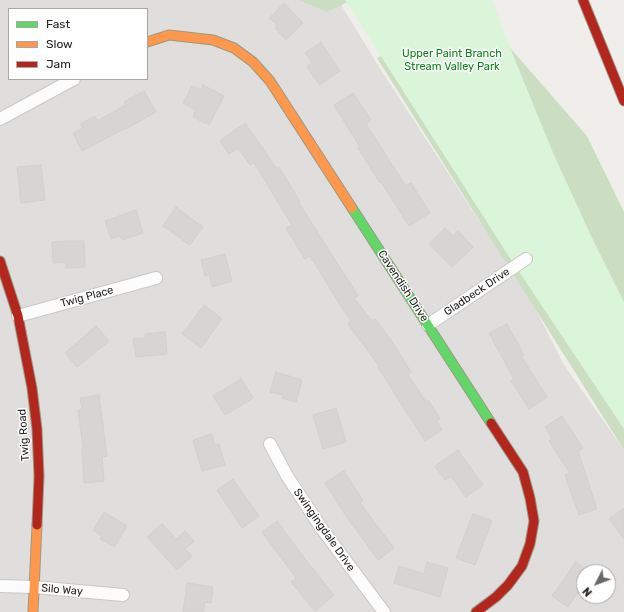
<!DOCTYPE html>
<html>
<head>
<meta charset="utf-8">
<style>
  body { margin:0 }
  #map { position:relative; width:624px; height:612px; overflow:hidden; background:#f0eeeb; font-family:Rubik,sans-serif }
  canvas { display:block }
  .legend { position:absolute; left:8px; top:8px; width:140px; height:72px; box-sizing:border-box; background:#fff; border:1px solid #a7a7a7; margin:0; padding:5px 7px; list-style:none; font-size:12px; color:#222 }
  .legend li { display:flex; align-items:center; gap:8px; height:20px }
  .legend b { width:20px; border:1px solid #a7a7a7 }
  .north { position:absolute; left:576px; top:564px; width:40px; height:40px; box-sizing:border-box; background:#fff; border:1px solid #a7a7a7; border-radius:50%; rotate:228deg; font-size:11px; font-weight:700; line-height:16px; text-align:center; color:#222 }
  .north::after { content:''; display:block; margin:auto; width:14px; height:18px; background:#6a6968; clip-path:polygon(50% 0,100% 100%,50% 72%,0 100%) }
</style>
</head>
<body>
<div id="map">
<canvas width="624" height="612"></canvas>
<ul class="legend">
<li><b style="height:5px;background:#63d668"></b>Fast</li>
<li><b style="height:5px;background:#ff974d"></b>Slow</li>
<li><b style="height:5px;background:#b3261e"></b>Jam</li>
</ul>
<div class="north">N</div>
</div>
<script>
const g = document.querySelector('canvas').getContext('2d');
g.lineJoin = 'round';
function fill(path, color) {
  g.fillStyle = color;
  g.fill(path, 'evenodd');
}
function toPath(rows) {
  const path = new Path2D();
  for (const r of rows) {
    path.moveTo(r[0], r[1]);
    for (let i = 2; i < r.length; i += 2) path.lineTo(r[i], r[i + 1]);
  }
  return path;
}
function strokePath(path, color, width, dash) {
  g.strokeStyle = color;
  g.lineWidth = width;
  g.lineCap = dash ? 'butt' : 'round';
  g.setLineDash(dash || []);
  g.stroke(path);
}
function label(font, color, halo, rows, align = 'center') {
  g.font = font + ' Rubik,sans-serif';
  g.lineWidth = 3;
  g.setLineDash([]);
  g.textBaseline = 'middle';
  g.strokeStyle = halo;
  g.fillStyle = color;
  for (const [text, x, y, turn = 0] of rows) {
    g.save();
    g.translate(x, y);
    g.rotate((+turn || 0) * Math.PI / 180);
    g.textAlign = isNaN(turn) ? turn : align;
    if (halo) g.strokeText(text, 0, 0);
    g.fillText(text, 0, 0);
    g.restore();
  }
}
const residential = toPath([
  [0,0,338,0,381,70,474,213,522,283,564,365,624,450,624,612,0,612],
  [9,9,147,9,147,79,9,79],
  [584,572,608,572,608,596,584,596]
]);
const forest = toPath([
  [299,0,352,0,327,12],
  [484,18,587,136,624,212,624,450,377,58,441,27]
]);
const park = toPath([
  [345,0,492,0,517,65,554,155,593,240,624,302,624,429,506,252]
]);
const building = toPath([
  [284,3,303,23,286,40,275,28,278,26,269,18,284,3],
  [321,42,340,71,320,85,307,67,312,63,305,53,321,42],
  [203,85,224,96,209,125,193,117,196,110,183,103,192,86,201,90,203,85],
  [144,91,156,112,124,130,124,129,82,151,73,133,83,128,80,124,95,116,97,121,126,105,124,102,144,91],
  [353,93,371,120,366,124,406,186,411,183,430,213,409,226,381,182,380,183,358,148,360,147,334,105,353,93],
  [245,123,277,169,279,167,300,202,299,203,358,296,354,298,372,321,375,319,391,340,411,372,408,375,426,402,428,400,440,419,436,421,442,430,425,441,378,367,379,366,348,324,351,322,310,256,305,259,286,228,292,225,254,163,250,165,238,148,229,154,220,141,245,123],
  [41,165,45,200,21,203,17,167,41,165],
  [176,207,203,227,190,245,163,226,176,207],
  [136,210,143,233,122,240,120,236,111,239,105,221,136,210],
  [445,228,453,236,458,231,473,247,452,267,429,244,445,228],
  [67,241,84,241,85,267,66,268,66,262,53,263,52,242,67,241],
  [225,254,232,281,212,287,209,275,205,276,201,260,225,254],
  [204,305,222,319,201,348,182,334,204,305],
  [507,324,524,355,521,356,547,397,529,409,511,381,514,379,489,333,507,324],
  [96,326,109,341,77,367,65,353,96,326],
  [165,332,167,354,136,357,133,339,145,338,145,334,165,332],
  [276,372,302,380,296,402,282,398,283,395,270,392,276,372],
  [241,379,253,398,225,415,213,396,241,379],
  [99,395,107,456,102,457,104,481,84,483,82,448,83,447,78,410,82,409,80,398,99,395],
  [336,408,346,442,323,449,313,415,336,408],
  [562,416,583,448,578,451,597,509,579,515,565,475,570,473,549,441,552,439,545,427,562,416],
  [212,434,215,445,219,444,225,465,202,471,193,440,212,434],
  [458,450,483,485,466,497,451,476,445,480,435,466,458,450],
  [344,471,363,501,360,503,394,548,378,560,346,516,325,483,344,471],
  [233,479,259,516,242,528,217,490,233,479],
  [624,508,624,539,609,519,624,508],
  [104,512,127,526,114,547,100,539,102,536,93,530,104,512],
  [473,514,492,521,475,565,456,558,473,514],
  [277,521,301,554,334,595,315,611,291,582,296,578,262,532,277,521],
  [162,524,176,539,185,531,194,541,185,549,192,556,177,570,147,537,162,524],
  [427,562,448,568,440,597,394,583,399,566,424,574,427,562],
  [576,562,584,568,584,584,568,607,552,596,576,562],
  [187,583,213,587,211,603,205,602,203,612,183,612,187,583]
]);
const street = toPath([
  [0,119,74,79],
  [18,316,156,278],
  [428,325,526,259],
  [270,444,287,476,322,529,384,612],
  [0,586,34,587,123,595]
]);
const fast = toPath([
  [352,208,491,423]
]);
const slow = toPath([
  [147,42,169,35,213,40,234,48,253,62,270,81,352,208],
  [33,612,37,525]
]);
const jam = toPath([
  [583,0,624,101],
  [0,261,18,316,32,388,37,429,39,476,37,525],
  [476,612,496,597,508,585,522,566,530,544,534,521,530,498,523,472,491,423]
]);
const parkNames = [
  ["Upper Paint Branch",452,54],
  ["Stream Valley Park",452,67]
];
const streetNames = [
  ["Cavendish Drive",403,286,57],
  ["Gladbeck Drive",477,292,-34],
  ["Twig Place",87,297,-15],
  ["Twig Road",24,435,-94],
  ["Swingingdale Drive",324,530,55],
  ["Silo Way",62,590,5]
];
fill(residential, '#dfdedc');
fill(forest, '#cbdec1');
fill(park, '#daf5da');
fill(building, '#d7d4d2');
strokePath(building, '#d3d0cc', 1);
strokePath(street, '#c9c8c7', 14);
strokePath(fast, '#999a82', 11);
strokePath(slow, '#999a82', 11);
strokePath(jam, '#999a82', 11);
strokePath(street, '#fdfcfc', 12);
strokePath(fast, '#63d668', 9);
strokePath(slow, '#ff974d', 9);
strokePath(jam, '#b3261e', 9);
label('11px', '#0c8416', '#fff', parkNames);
label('11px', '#222', '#fff', streetNames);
</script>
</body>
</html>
